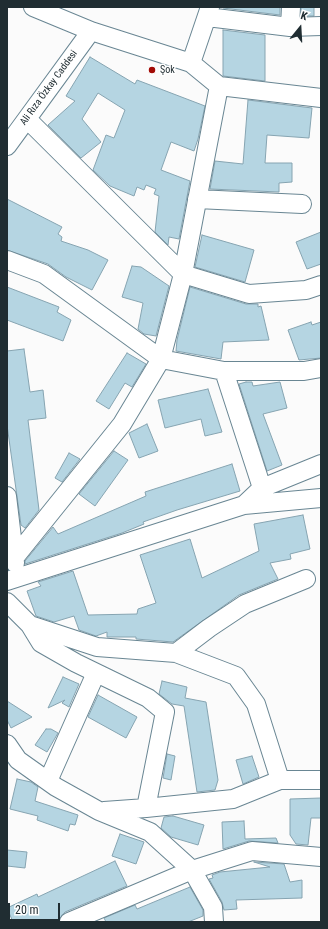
<!DOCTYPE html>
<html>
<head>
<meta charset="utf-8">
<style>
  body { margin:0 }
  #map { position:relative; width:328px; height:929px; overflow:hidden; background:#fbfbfb; font-family:"Roboto Condensed",sans-serif }
  canvas { display:block }
  .frame { position:absolute; inset:0; border:8px solid #202d32; pointer-events:none }
  .north { position:absolute; left:280px; top:8px; width:40px; height:40px; -webkit-text-stroke:3px #fff; paint-order:stroke; rotate:18deg; font-size:11px; font-weight:700; line-height:16px; text-align:center; color:#202d32 }
  .north::after { content:''; display:block; margin:auto; width:14px; height:18px; background:#202d32; clip-path:polygon(50% 0,100% 100%,50% 72%,0 100%) }
  .scale { position:absolute; left:8px; top:903px; width:52px; height:18px; box-sizing:border-box; border:2px solid #202d32; border-top:0; padding-left:5px; font-size:12px; line-height:14px; white-space:nowrap; color:#202d32; -webkit-text-stroke:3px #fff; paint-order:stroke }
</style>
</head>
<body>
<div id="map">
<canvas width="328" height="929"></canvas>
<div class="frame"></div>
<div class="north">K</div>
<div class="scale">20 m</div>
</div>
<script>
const g = document.querySelector('canvas').getContext('2d');
g.lineJoin = 'round';
function fill(path, color) {
  g.fillStyle = color;
  g.fill(path, 'evenodd');
}
function toPath(rows) {
  const path = new Path2D();
  for (const r of rows) {
    path.moveTo(r[0], r[1]);
    for (let i = 2; i < r.length; i += 2) path.lineTo(r[i], r[i + 1]);
  }
  return path;
}
function strokePath(path, color, width, dash) {
  g.strokeStyle = color;
  g.lineWidth = width;
  g.lineCap = dash ? 'butt' : 'round';
  g.setLineDash(dash || []);
  g.stroke(path);
}
function label(font, color, halo, rows, align = 'center') {
  g.font = font + ' "Roboto Condensed",sans-serif';
  g.lineWidth = 3;
  g.setLineDash([]);
  g.textBaseline = 'middle';
  g.strokeStyle = halo;
  g.fillStyle = color;
  for (const [text, x, y, turn = 0] of rows) {
    g.save();
    g.translate(x, y);
    g.rotate((+turn || 0) * Math.PI / 180);
    g.textAlign = isNaN(turn) ? turn : align;
    if (halo) g.strokeText(text, 0, 0);
    g.fillText(text, 0, 0);
    g.restore();
  }
}
const building = toPath([
  [223,7,280,7,280,15,223,8,223,7],
  [301,7,314,7,314,16,301,16,301,7],
  [223,30,265,35,265,81,223,76,223,30],
  [90,57,135,84,137,80,205,106,198,139,194,151,171,142,161,170,190,181,179,239,169,237,168,245,155,232,159,196,154,194,156,189,146,185,144,190,137,187,134,196,110,186,93,170,106,135,114,138,125,110,98,93,82,119,101,142,81,158,48,125,75,101,66,96,90,57],
  [248,100,312,108,309,138,267,135,265,163,292,163,292,182,279,183,279,192,210,189,215,161,243,164,248,100],
  [7,199,62,227,58,234,62,237,61,241,88,250,108,260,92,290,66,277,48,264,7,250,7,199],
  [321,232,321,264,307,269,296,242,321,232],
  [202,235,254,250,245,282,195,267,202,235],
  [132,266,141,267,169,286,156,336,144,334,138,329,143,303,122,297,132,266],
  [7,287,59,307,57,312,71,320,63,341,7,320,7,287],
  [190,287,246,304,258,304,258,307,261,306,269,340,223,342,221,359,176,351,177,340,190,287],
  [311,322,312,325,321,322,321,358,299,360,288,330,311,322],
  [24,349,30,392,43,390,46,418,28,420,39,510,25,528,21,525,7,425,7,351,24,349],
  [127,353,146,364,132,387,125,383,109,409,96,401,127,353],
  [246,382,252,382,253,386,280,382,287,408,263,414,282,465,267,471,239,384,246,382],
  [208,389,222,432,205,436,201,419,165,428,158,400,208,389],
  [147,424,158,451,139,458,129,433,147,424],
  [114,451,128,460,95,506,79,494,114,451],
  [69,453,80,459,62,482,55,478,69,453],
  [232,464,240,491,177,510,143,522,144,524,122,533,25,564,25,561,53,527,58,534,146,496,145,492,232,464],
  [303,515,310,549,290,554,291,559,270,563,278,579,239,595,173,642,136,639,136,637,107,637,107,632,96,636,79,630,74,616,54,622,36,616,27,591,41,586,38,582,73,571,88,615,137,614,138,609,156,603,140,555,190,539,202,578,259,551,254,524,303,515],
  [63,677,79,684,69,707,62,703,65,700,48,708,63,677],
  [162,681,187,687,185,698,206,702,218,780,215,790,197,792,184,706,172,704,159,694,162,681],
  [98,695,137,717,126,738,88,717,98,695],
  [7,701,32,717,11,728,7,720,7,701],
  [46,729,51,729,58,733,47,752,35,745,46,729],
  [167,754,175,756,171,780,163,778,167,754],
  [252,756,259,777,243,784,236,760,252,756],
  [17,779,31,782,38,787,35,801,78,815,75,825,70,824,68,831,37,820,38,816,10,809,17,779],
  [321,798,321,818,311,818,308,845,296,844,290,835,290,799,321,798],
  [173,816,204,825,198,845,171,837,161,828,164,817,173,816],
  [244,821,245,839,276,838,278,843,249,841,223,849,222,822,244,821],
  [120,834,144,842,136,864,112,856,120,834],
  [7,850,27,852,25,868,7,866,7,850],
  [115,861,127,886,65,912,57,922,13,922,7,908,37,894,38,897,115,861],
  [254,862,284,864,290,882,302,880,302,898,236,900,237,909,224,910,222,902,209,879,213,878,212,875,220,872,270,867,254,862],
  [190,887,203,910,203,916,188,922,106,922,104,918,135,905,137,909,190,887]
]);
const minor = toPath([
  [33,7,91,31,191,63,219,86,321,98],
  [207,17,290,27,321,26],
  [290,27,291,7],
  [191,63,210,7],
  [27,119,183,274,249,294,306,290,321,285],
  [7,146,91,31],
  [197,199,302,204],
  [7,260,44,274,161,359,224,371,304,371,321,368],
  [224,371,262,488],
  [7,496,15,563],
  [244,505,321,498],
  [15,557,122,424,161,359,183,274,219,86],
  [7,581,244,505,262,488,321,464],
  [7,602,30,625,97,647,176,653,236,676,256,704,280,780],
  [30,625,41,643,76,663,148,698,165,712,146,808],
  [176,653,209,628,245,604,306,579],
  [7,744,18,760,56,787,99,811,150,832,192,870,213,907,214,922],
  [48,781,96,673],
  [104,811,146,808,233,799,280,780,321,780],
  [69,922,192,870,252,851,321,857]
]);
const markers = [
  [152,70,4,"#a20a05"]
];
const poiNames = [
  ["Şok",160,70]
];
const streetNames = [
  ["Ali Rıza Özkay Caddesi",49,88,-54]
];
fill(building, '#b5d5e2');
strokePath(building, '#86a4b1', 1);
strokePath(minor, '#698693', 20);
strokePath(minor, '#fff', 18);
for (const [x, y, r, color] of markers) {
  const dot = new Path2D();
  dot.arc(x, y, r, 0, 2 * Math.PI);
  g.fillStyle = color;
  g.fill(dot);
  strokePath(dot, '#fff', 1.5);
}
label('10px', '#202d32', '#fff', poiNames, 'left');
label('10px', '#202d32', '#fff', streetNames);
</script>
</body>
</html>
